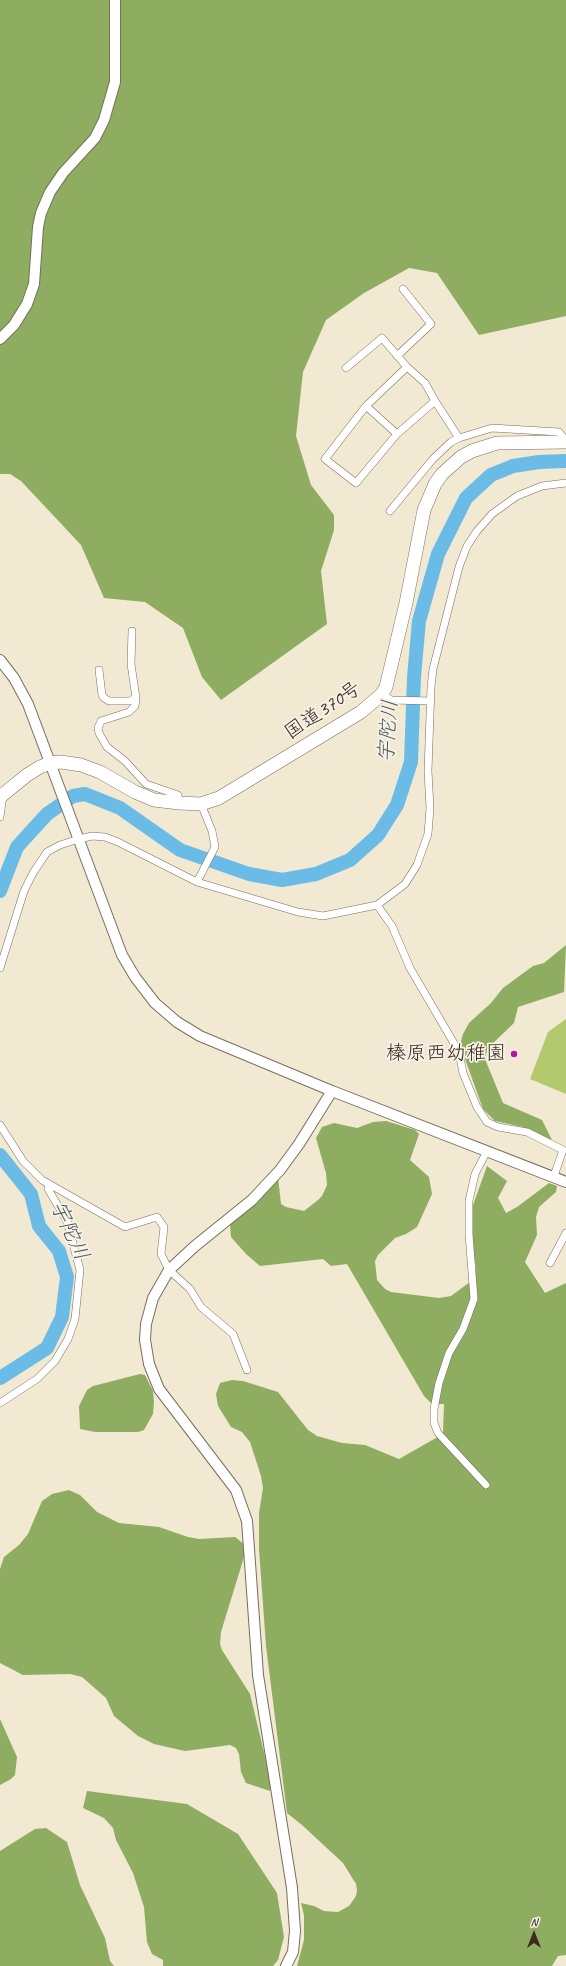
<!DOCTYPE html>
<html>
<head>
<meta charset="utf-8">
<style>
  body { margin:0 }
  #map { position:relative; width:566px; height:1966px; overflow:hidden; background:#f2e9d3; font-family:Caveat,sans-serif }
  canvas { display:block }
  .north { position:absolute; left:514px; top:1914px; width:40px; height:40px; -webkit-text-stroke:3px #f7f3e8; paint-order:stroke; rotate:0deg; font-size:11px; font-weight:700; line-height:16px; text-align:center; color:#3b2a1e }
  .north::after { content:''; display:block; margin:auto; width:14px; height:18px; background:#3b2a1e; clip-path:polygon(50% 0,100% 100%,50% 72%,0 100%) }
</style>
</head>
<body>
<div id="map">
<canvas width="566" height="1966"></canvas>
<div class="north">N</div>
</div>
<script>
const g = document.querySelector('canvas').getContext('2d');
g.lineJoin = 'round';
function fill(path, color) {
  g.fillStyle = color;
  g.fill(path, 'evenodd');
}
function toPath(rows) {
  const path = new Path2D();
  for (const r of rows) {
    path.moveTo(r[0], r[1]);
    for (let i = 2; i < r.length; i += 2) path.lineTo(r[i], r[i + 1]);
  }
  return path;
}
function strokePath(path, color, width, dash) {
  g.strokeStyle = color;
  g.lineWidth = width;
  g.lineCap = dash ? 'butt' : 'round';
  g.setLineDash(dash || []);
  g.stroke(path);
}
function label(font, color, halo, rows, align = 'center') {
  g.font = font + ' Caveat,"Klee One",sans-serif';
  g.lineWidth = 3.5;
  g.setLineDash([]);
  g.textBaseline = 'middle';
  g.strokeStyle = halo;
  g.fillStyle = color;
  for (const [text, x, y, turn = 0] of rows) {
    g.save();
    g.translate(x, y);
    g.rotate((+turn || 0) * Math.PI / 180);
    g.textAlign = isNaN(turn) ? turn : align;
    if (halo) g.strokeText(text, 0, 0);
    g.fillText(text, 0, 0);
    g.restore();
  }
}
const green = toPath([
  [566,1019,566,1094,530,1079,548,1032]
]);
const forest = toPath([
  [0,0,566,0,566,316,479,335,437,273,409,268,364,293,326,320,303,372,296,436,311,485,334,515,334,530,321,571,327,624,221,700,202,677,183,628,145,602,104,598,81,545,21,481,10,474,0,474],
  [566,945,564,992,518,1007,514,1023,488,1048,485,1059,503,1103,542,1120,552,1140,523,1127,495,1121,483,1109,460,1045,463,1034,469,1023,491,1003,503,988,533,966,544,963],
  [386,1121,415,1130,419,1134,410,1160,429,1177,432,1194,417,1227,406,1234,395,1238,378,1255,375,1261,377,1280,385,1289,391,1292,439,1298,451,1296,474,1279,476,1267,467,1222,487,1166,507,1181,498,1198,506,1213,517,1207,549,1183,557,1186,556,1192,539,1207,536,1217,537,1235,525,1262,545,1293,566,1283,566,1955,558,1956,552,1966,297,1966,304,1940,304,1915,301,1903,314,1906,324,1911,338,1912,349,1906,356,1896,357,1890,356,1884,343,1863,302,1825,287,1813,266,1646,259,1549,259,1513,263,1488,261,1476,250,1442,242,1432,231,1427,218,1406,216,1394,220,1383,232,1380,243,1381,278,1392,308,1430,317,1436,342,1443,365,1445,399,1459,443,1434,444,1404,432,1404,424,1396,347,1264,331,1266,323,1259,260,1266,246,1254,231,1237,230,1225,233,1220,278,1177,281,1204,286,1207,304,1211,318,1200,322,1196,327,1185,326,1173,316,1138,322,1127,334,1123,357,1128,373,1122],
  [140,1374,145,1375,153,1391,154,1402,153,1414,144,1430,138,1432,95,1432,80,1429,79,1406,87,1390,93,1386],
  [69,1490,80,1495,97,1512,119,1523,159,1527,188,1537,199,1539,235,1537,244,1544,244,1557,221,1632,220,1644,222,1650,250,1694,270,1777,270,1791,246,1783,241,1772,239,1754,236,1748,230,1745,185,1751,154,1744,138,1736,114,1716,106,1698,82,1677,70,1674,23,1675,0,1663,0,1569,4,1557,19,1545,28,1534,42,1501,52,1494],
  [0,1719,17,1757,15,1775,11,1779,0,1785],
  [87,1791,187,1804,238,1834,277,1893,284,1937,278,1960,273,1966,163,1966,163,1960,152,1954,147,1942,144,1907,133,1873,116,1840,113,1828,104,1818,83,1808],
  [46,1828,67,1842,80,1885,105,1938,110,1961,114,1966,0,1966,0,1851,35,1829]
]);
const river = toPath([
  [0,891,17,847,47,814,73,796,85,794,120,808,180,850,249,874,282,880,316,874,350,860,378,835,397,805,411,762,414,677,419,621,438,554,466,498,491,475,513,466,539,462,566,461],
  [0,1155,31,1194,39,1226,59,1251,67,1277,62,1317,47,1348,0,1378]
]);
const street = toPath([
  [397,356,431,324,403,289],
  [346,368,382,338,407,367,425,383,435,401],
  [366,406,407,367],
  [397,434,356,483,325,459,366,406,397,434,435,401,459,438,492,428,559,432,566,441],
  [390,511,433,459,451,442,459,438],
  [132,631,131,664,136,698,135,706,129,712,101,721,98,728,99,733,107,747,125,761,146,784,178,795,179,803],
  [99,670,102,695,104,698,109,701,130,701,136,698],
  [382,694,391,700,430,701],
  [0,817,3,795],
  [197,882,215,847,212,831,201,804],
  [377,905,392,926,410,968,459,1052,463,1073,477,1107,487,1122,498,1127,527,1132,563,1150,554,1176],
  [0,968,24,891,33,873,47,852,60,845,79,839,92,836,105,837,118,842,197,882,298,912,323,916,377,905,405,884,417,865,428,834,430,808,428,771,431,687,433,669,459,567,467,546,477,531,492,514,517,496,542,486,566,483],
  [0,1125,23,1161,42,1180,125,1227,157,1217,164,1227,161,1254,169,1270,190,1289,201,1307,233,1334,247,1370],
  [550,1263,566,1233],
  [0,1403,37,1379,55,1361,68,1339,75,1319,80,1270,67,1221,48,1189,49,1184],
  [486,1485,438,1433,434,1423,434,1409,439,1383,449,1353,463,1329,474,1299,469,1234,469,1201,475,1174,487,1151]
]);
const secondary = toPath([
  [0,339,14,325,27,304,34,284,38,227,41,213,50,192,63,173,95,138,104,120,115,82,115,0],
  [0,660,14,678,28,704,122,955,135,977,155,1003,177,1022,200,1036,332,1091,566,1182],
  [286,1966,293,1952,295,1931,292,1888,258,1675,247,1521,236,1490,159,1389,149,1364,145,1340,146,1324,153,1298,169,1270,195,1246,252,1200,280,1170,299,1144,332,1091]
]);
const highway = toPath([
  [0,797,27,775,40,767,50,763,61,762,81,765,100,772,135,792,154,800,179,803,201,804,219,798,361,712,382,694,386,687,406,603,424,510,435,484,442,474,461,457,472,451,497,443,566,442]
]);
const markers = [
  [514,1054,4,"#b5179e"]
];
const streetNames = [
  ["国道370号",323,711,-34]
];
const poiNames = [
  ["榛原西幼稚園",506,1054]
];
const waterNames = [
  ["宇陀川",389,731,-86],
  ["宇陀川",69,1231,65]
];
fill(green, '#b3c96d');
fill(forest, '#8ead60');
strokePath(river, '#6abce6', 14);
strokePath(street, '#7b6d5d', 8);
strokePath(secondary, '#7b6d5d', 12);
strokePath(highway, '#7b6d5d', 14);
strokePath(street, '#fff', 7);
strokePath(secondary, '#fff', 10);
strokePath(highway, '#fff', 13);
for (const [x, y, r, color] of markers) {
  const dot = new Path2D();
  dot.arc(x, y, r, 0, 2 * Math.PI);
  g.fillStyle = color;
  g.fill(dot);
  strokePath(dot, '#f7f3e8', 1.5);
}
label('20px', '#3b2a1e', '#f7f3e8', streetNames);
label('20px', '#3b2a1e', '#f7f3e8', poiNames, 'right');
label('italic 21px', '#49565a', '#f7f3e8', waterNames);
</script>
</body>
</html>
